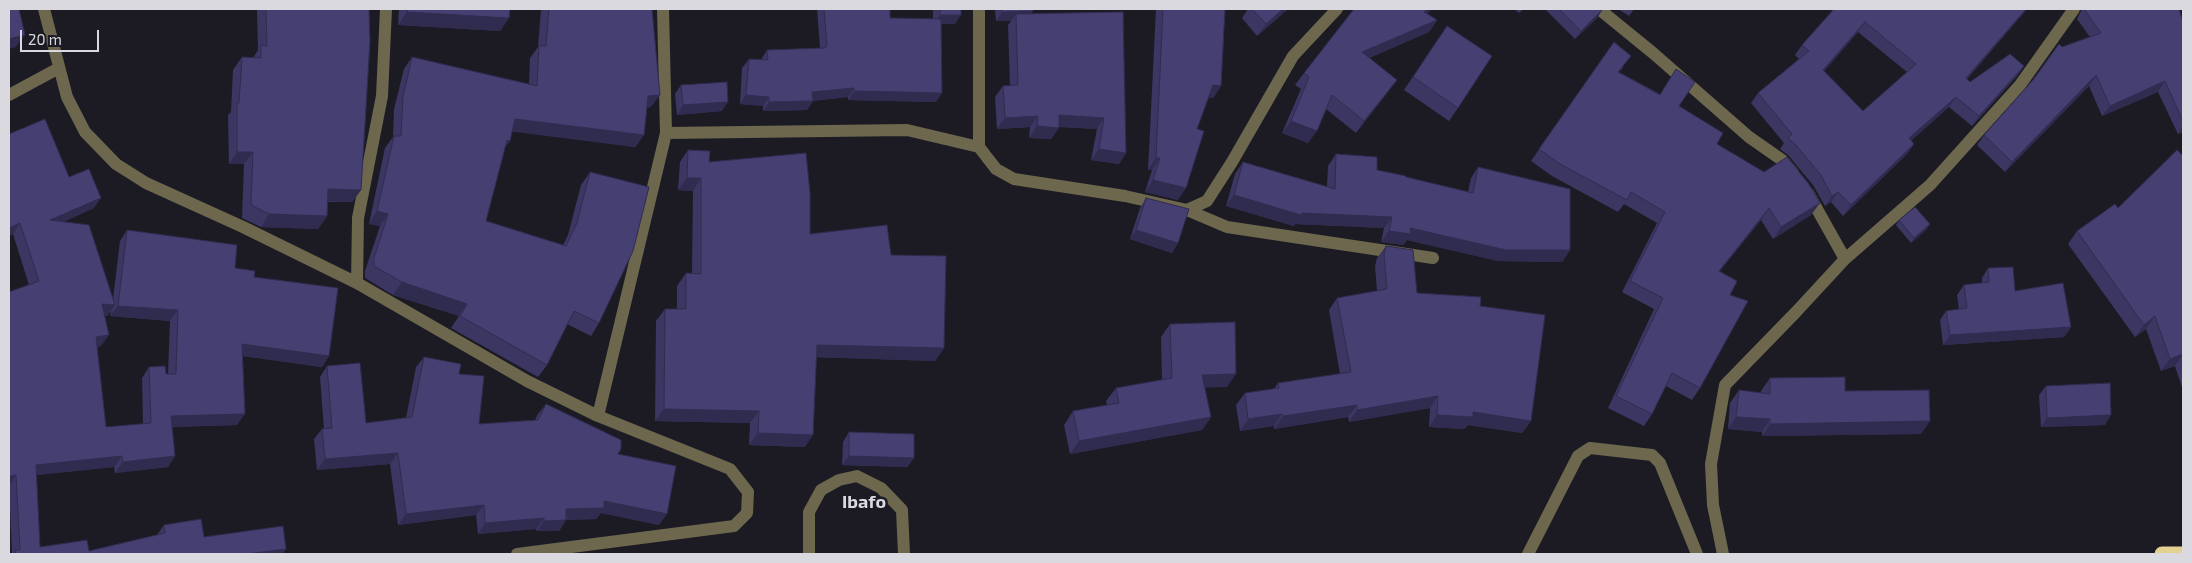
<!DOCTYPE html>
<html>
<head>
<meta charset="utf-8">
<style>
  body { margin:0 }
  #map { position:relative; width:2192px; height:563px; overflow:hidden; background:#1c1b24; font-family:"Exo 2",sans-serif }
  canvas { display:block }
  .frame { position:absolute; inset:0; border:10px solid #d9d9df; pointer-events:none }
  .scale { position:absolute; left:20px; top:30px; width:79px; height:22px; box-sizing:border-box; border:2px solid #d9d9df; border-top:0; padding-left:6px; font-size:15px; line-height:18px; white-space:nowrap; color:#d9d9df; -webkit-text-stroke:4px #1c1b24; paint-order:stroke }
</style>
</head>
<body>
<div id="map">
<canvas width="2192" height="563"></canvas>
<div class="frame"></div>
<div class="scale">20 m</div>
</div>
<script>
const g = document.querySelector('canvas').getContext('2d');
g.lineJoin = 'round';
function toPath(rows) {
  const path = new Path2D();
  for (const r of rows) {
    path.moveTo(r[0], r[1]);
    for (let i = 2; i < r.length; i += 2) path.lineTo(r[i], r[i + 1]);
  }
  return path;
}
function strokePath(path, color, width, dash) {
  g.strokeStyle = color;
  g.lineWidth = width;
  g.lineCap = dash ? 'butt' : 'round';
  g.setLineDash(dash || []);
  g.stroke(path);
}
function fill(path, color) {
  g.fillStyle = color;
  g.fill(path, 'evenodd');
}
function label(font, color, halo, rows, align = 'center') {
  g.font = font + ' "Exo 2",sans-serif';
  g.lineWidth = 5;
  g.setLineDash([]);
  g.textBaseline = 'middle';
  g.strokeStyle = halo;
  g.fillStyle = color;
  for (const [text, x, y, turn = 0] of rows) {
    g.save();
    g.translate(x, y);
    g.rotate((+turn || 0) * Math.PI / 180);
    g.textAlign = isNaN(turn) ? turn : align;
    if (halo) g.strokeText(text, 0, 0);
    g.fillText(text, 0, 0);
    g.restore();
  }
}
const minor = toPath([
  [44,9,67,97,85,132,116,164,146,183,243,227,357,283,527,381,598,416,730,469,748,492,747,513,734,526,517,554],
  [979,9,979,147],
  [1599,9,1653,53,1749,137,1782,160,1793,173],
  [9,95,59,68],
  [666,133,907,130,979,147,996,169,1014,179,1125,196,1187,210,1207,201,1232,162,1293,56,1337,9],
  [1808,193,1845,259],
  [1187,210,1227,227,1433,258],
  [357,283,358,218,382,96,386,9],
  [598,416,666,133,663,9],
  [809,554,809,512,821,490,839,480,857,476,881,488,902,510,904,554],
  [1528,554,1578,456,1590,448,1652,455,1660,463,1697,554],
  [1723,554,1713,505,1711,464,1725,385,1796,312,1845,259,1930,185,2020,85,2074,9]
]);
const highway = toPath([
  [2162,554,2183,554]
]);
const wall = toPath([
  [257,9,312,9,361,190,352,202,328,202,327,216,318,229,261,227,242,218,244,164,229,164,228,115,231,112,233,70,242,57,253,58,258,50],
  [399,9,510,9,509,18,500,31,398,25],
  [541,9,652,9,651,107,647,108,644,135,635,147,512,131,510,141,504,148,486,221,563,245,568,235,581,185,590,172,599,323,591,336,567,324,547,365,538,377,451,328,459,316,393,295,365,278,365,271,380,226,369,224,385,148,393,137,394,109,404,69,412,57,529,85,530,58,538,47],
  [817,9,890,9,890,18,933,19,933,9,961,9,955,24,941,24,936,102,848,100,848,97,813,101,807,110,763,111,763,106,740,104,742,68,749,59,761,60,767,50,820,48],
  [995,9,1033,9,1031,14,1123,12,1126,153,1119,164,1091,160,1097,129,1059,127,1051,139,1029,138,1030,127,997,129,995,97,1003,86,1010,85,1008,25,1011,21,996,21],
  [1156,9,1225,9,1221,86,1213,98,1208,97,1197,129,1178,200,1145,192,1152,170,1148,170],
  [1248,9,1288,9,1257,36,1242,18],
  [1514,9,1524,9,1519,13],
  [1545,9,1602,9,1597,18,1575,39],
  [1618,9,1634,9,1629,16],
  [1834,9,2027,9,1967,79,1970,82,2024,66,2017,76,1972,126,1949,107,1911,140,1914,144,1907,154,1843,216,1831,202,1825,206,1813,185,1788,155,1780,149,1784,143,1751,103,1758,93,1799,59,1795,55,1802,45],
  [1858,32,1907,72,1863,111,1824,71],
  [2082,9,2179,9,2183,22,2183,132,2178,134,2158,92,2102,116,2089,86,2005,172,1977,145,1984,135,2062,47,2090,37,2077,19],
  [1427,13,1437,20,1429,32,1369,58,1388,92,1356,133,1326,109,1308,143,1282,133,1301,89,1295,85,1304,73],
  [1438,39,1458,108,1449,121,1404,90],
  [1614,42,1623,68,1619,72,1660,94,1676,69,1679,106,1717,144,1811,215,1773,239,1761,220,1719,272,1730,295,1700,388,1692,400,1666,386,1652,414,1644,426,1608,408,1654,309,1622,292,1657,223,1624,204,1618,212,1552,176,1531,161],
  [681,85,722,111,677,115,675,94],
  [9,134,69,177,94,208,63,222,113,299,120,241,127,230,235,268,254,277,329,356,322,367,243,356,237,425,172,427,175,456,168,467,115,473,114,467,36,475,40,547,89,551,157,535,164,525,204,537,286,549,282,554,9,554,12,554,9,486,9,292,29,285,13,234,9,236],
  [111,311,110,316,170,321,168,374,166,374,149,367,142,378,143,424,106,427,97,347,101,346,105,316,107,316],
  [688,150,709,162,810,234,891,255,944,348,935,361,816,357,805,447,749,445,750,423,655,421,656,321,665,309,677,309,677,286,686,273,692,274,693,191,678,190,680,162],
  [1336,154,1377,170,1468,192,1471,178,1478,167,1570,250,1562,262,1498,261,1407,240,1403,245,1381,242,1384,228,1295,224,1294,226,1226,206,1235,174,1243,162,1327,187,1328,166],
  [2183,156,2183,390,2175,366,2161,371,2146,329,2135,337,2068,244,2077,231,2118,208],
  [1146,198,1178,243,1172,253,1130,239,1140,208],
  [1899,220,1927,229,1911,243,1896,225],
  [1386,246,1417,293,1480,306,1531,421,1522,433,1468,425,1464,429,1429,427,1430,408,1349,422,1348,417,1274,429,1274,426,1240,431,1236,405,1245,393,1274,389,1278,383,1340,374,1329,310,1337,298,1377,291,1375,266,1377,258],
  [1988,268,2015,291,2071,327,2064,337,1943,345,1940,320,1946,311,1959,309,1957,295,1964,285,1982,283,1982,278],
  [1170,324,1227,387,1205,387,1211,417,1202,430,1070,454,1064,425,1073,411,1107,405,1106,401,1116,388,1162,380,1161,337],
  [424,357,459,374,479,424,535,420,538,414,546,404,618,454,659,525,601,513,596,519,566,520,559,531,537,531,536,529,478,534,476,515,398,525,390,464,317,470,314,439,322,429,324,429,320,377,327,366,366,423,406,418,416,367],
  [1770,378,1845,391,1921,434,1762,436,1762,432,1728,429,1730,403,1739,390,1761,393,1761,391],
  [2046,386,2105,425,2041,427,2039,395],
  [849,432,914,458,907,467,842,465,843,442]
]);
const shadedWall = toPath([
  [1283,9,1288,9,1257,36,1266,24],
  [1428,9,1432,9,1416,24,1424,12],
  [1603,9,1597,18,1575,39,1581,31],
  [2026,9,2027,9,1959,89,1966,78],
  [1033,11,1027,21,1016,14,1011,21,996,21,1002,12],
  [407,12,509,18,500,31,398,25],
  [940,15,961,15,955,24,933,24],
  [1437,20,1429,32,1353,64,1362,52],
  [1865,22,1858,32,1816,81,1823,70],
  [25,35,16,47,9,49,9,39],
  [2024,66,2017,76,1972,126,1979,116],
  [2096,75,2089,86,2005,172,2012,162],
  [1397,80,1388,92,1356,133,1364,121],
  [2165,81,2158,92,2102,116,2110,106],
  [1213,85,1221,86,1213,98,1204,97],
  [854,88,848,97,810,101,813,101,807,110,763,111,769,102,812,92],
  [854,91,942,93,936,102,848,100],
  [660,95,651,107,640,108,648,96],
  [746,95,769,97,763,106,740,104],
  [1956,97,1949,107,1902,149,1909,138],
  [728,102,722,111,677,115,683,105],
  [1059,115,1104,118,1097,129,1051,126],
  [1038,116,1030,127,997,129,1005,118],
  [515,119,644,135,635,147,507,131],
  [1291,121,1317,131,1308,143,1282,133],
  [1037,126,1059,128,1051,139,1029,138],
  [2183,126,2183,132,2178,134],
  [507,140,510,141,501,153],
  [1914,144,1907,154,1843,216,1851,205],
  [1099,149,1126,153,1119,164,1091,160],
  [237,152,253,152,244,164,229,164],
  [1156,158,1160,158,1152,170,1148,170],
  [687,178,701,178,693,191,678,190],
  [1153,180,1186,188,1178,200,1145,192],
  [328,189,361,190,352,202,319,201],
  [1838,192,1831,202,1825,206,1832,196],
  [1234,195,1392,217,1384,228,1295,224,1294,226,1226,206],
  [101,198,94,208,42,231,50,220],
  [1820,203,1811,215,1773,239,1781,227],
  [1769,208,1761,220,1710,283,1719,271],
  [377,211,388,214,380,226,369,224],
  [269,214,327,216,318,229,261,227],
  [20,223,13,234,9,236,9,228],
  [1930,224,1927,229,1911,243,1914,238],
  [1410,228,1570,250,1562,262,1498,261,1407,240,1403,245,1381,242,1389,231],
  [1136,230,1178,243,1172,253,1130,239],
  [402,282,467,304,459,316,393,295],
  [102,304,115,305,107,316,94,315],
  [118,306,178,310,170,321,110,316],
  [2155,316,2146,329,2135,337,2144,325],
  [2071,327,2064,337,1943,345,1950,335],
  [109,335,101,346,89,348,96,337],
  [242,344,329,356,322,367,235,355],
  [817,345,944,348,935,361,808,357],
  [2183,354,2175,366,2161,371,2170,359],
  [1236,374,1227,387,1193,388,1202,375],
  [1438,396,1430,408,1349,422,1357,410],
  [1357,405,1348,417,1274,429,1283,416],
  [664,409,759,411,750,423,655,421],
  [1473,412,1531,421,1522,433,1468,425,1464,429,1429,427,1437,415],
  [245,414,237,425,163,427,171,416],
  [1282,414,1274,426,1240,431,1248,419],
  [2111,415,2105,425,2041,427,2047,418],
  [1211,417,1202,430,1070,454,1079,441],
  [1736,417,1770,419,1762,432,1728,429],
  [1930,421,1921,434,1762,436,1770,424],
  [758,433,813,435,805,447,749,445],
  [398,453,390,464,317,470,325,459],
  [122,456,114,467,28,476,36,465],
  [175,456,168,467,115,473,123,462],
  [849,456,914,458,907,467,842,465],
  [16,475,9,486,9,476],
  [604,501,667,514,659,525,601,513,596,519,559,520,566,509],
  [484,505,476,515,398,525,406,514],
  [544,518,536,529,478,534,485,523],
  [566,520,559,531,537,531,544,521],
  [286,549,282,554,246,554]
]);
const building = toPath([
  [9,9,19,9,25,35,9,39,9,9],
  [266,9,369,9,370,41,361,190,328,189,327,216,269,214,251,205,253,152,237,152,237,103,239,103,242,57,261,58,261,45,267,46,266,9],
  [408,9,510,9,509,18,407,12,408,9],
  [549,9,652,9,660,95,648,96,644,135,515,119,510,141,507,140,486,221,566,246,577,223,590,172,649,187,633,251,599,323,574,311,547,365,460,316,467,304,402,282,374,266,374,258,388,214,377,211,394,136,401,136,403,97,412,57,537,86,539,46,546,46,549,9],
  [824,9,890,9,890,18,941,19,942,93,854,91,854,88,812,92,813,101,769,102,769,97,746,95,749,59,768,60,767,50,825,48,827,46,824,9],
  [940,9,961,9,961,15,940,15,940,9],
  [1002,9,1033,9,1033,11,1002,12,1002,9],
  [1163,9,1225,9,1221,86,1213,85,1197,129,1204,131,1186,188,1153,180,1160,158,1156,158,1163,9],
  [1252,9,1283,9,1266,24,1252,9],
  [1354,9,1428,9,1424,12,1437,20,1362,52,1397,80,1364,121,1332,95,1317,131,1291,121,1309,77,1304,73,1354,9],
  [1559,9,1603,9,1581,31,1559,9],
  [1834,9,2026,9,1966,78,1970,82,2010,54,2024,66,1979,116,1956,97,1909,138,1914,144,1851,205,1838,192,1832,196,1821,175,1795,144,1788,138,1792,134,1758,93,1809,51,1802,45,1834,9],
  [1865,22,1916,64,1863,111,1823,70,1865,22],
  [2084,9,2179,9,2183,22,2183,121,2165,81,2110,106,2096,75,2012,162,1984,135,2033,80,2059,44,2062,47,2101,33,2084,9],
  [1123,12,1126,153,1099,149,1104,118,1059,115,1059,128,1037,126,1038,116,1005,118,1003,86,1018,85,1016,14,1123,12],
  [1447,26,1492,56,1458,108,1413,77,1447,26],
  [1614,42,1631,56,1618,72,1660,95,1676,69,1695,82,1679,106,1723,133,1717,144,1764,172,1787,157,1808,183,1820,203,1781,227,1769,208,1719,271,1737,281,1730,295,1748,301,1700,388,1672,373,1652,414,1616,396,1663,298,1630,281,1665,212,1631,192,1627,200,1560,164,1539,149,1614,42],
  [727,82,728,102,683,105,681,85,727,82],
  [45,119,69,177,89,169,101,198,50,220,89,225,115,305,102,304,109,335,96,337,106,427,151,423,149,367,165,366,166,374,176,374,178,310,118,306,127,230,237,245,235,268,255,271,254,277,338,288,329,356,242,344,245,414,171,416,175,456,123,462,122,456,36,465,40,547,87,540,89,551,165,533,164,525,201,519,204,537,283,526,286,549,246,554,9,554,16,554,15,550,20,550,16,475,9,476,9,292,39,281,20,223,9,228,9,134,45,119],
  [688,150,710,151,709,162,806,153,810,193,810,234,887,225,891,255,946,256,944,348,817,345,813,435,758,433,759,411,664,409,665,309,686,309,686,273,701,274,701,178,687,178,688,150],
  [2177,150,2183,156,2183,354,2170,359,2155,316,2144,325,2077,231,2115,204,2118,208,2177,150],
  [1336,154,1377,157,1377,170,1406,176,1406,177,1473,193,1478,167,1570,189,1570,250,1506,250,1410,228,1411,234,1389,231,1392,217,1302,213,1301,215,1234,195,1243,162,1335,189,1336,154],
  [1146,198,1189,209,1178,243,1136,230,1146,198],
  [1915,207,1930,224,1914,238,1899,220,1915,207],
  [1386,246,1413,250,1417,293,1481,297,1480,306,1545,315,1531,421,1473,412,1473,417,1437,415,1438,396,1357,410,1357,405,1283,416,1282,414,1248,419,1245,393,1279,388,1278,383,1351,372,1337,298,1387,289,1384,254,1386,246],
  [2013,267,2015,291,2063,283,2071,327,1950,335,1946,311,1967,308,1964,285,1989,282,1988,268,2013,267],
  [1235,322,1236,374,1202,375,1211,417,1079,441,1073,411,1119,403,1116,388,1172,378,1170,324,1235,322],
  [424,357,461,364,459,374,484,376,479,424,538,420,546,404,621,440,621,449,618,454,676,466,667,514,604,501,604,508,566,509,566,520,544,521,544,518,485,523,484,505,406,514,398,453,325,459,322,429,332,428,327,366,360,363,366,423,412,417,424,357],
  [1845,377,1845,391,1929,390,1930,421,1770,424,1770,419,1736,417,1739,390,1770,394,1770,378,1845,377],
  [2110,383,2111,415,2047,418,2046,386,2110,383],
  [849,432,914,434,914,458,849,456,849,432]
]);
const quarterNames = [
  ["Ibafo",864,502]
];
strokePath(minor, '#6d674e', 12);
strokePath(highway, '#e2d191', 15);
fill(wall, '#3b3662');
fill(shadedWall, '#302c50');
fill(building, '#453f72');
strokePath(building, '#302c50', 1);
label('bold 18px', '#d9d9df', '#1c1b24', quarterNames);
</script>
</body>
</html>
